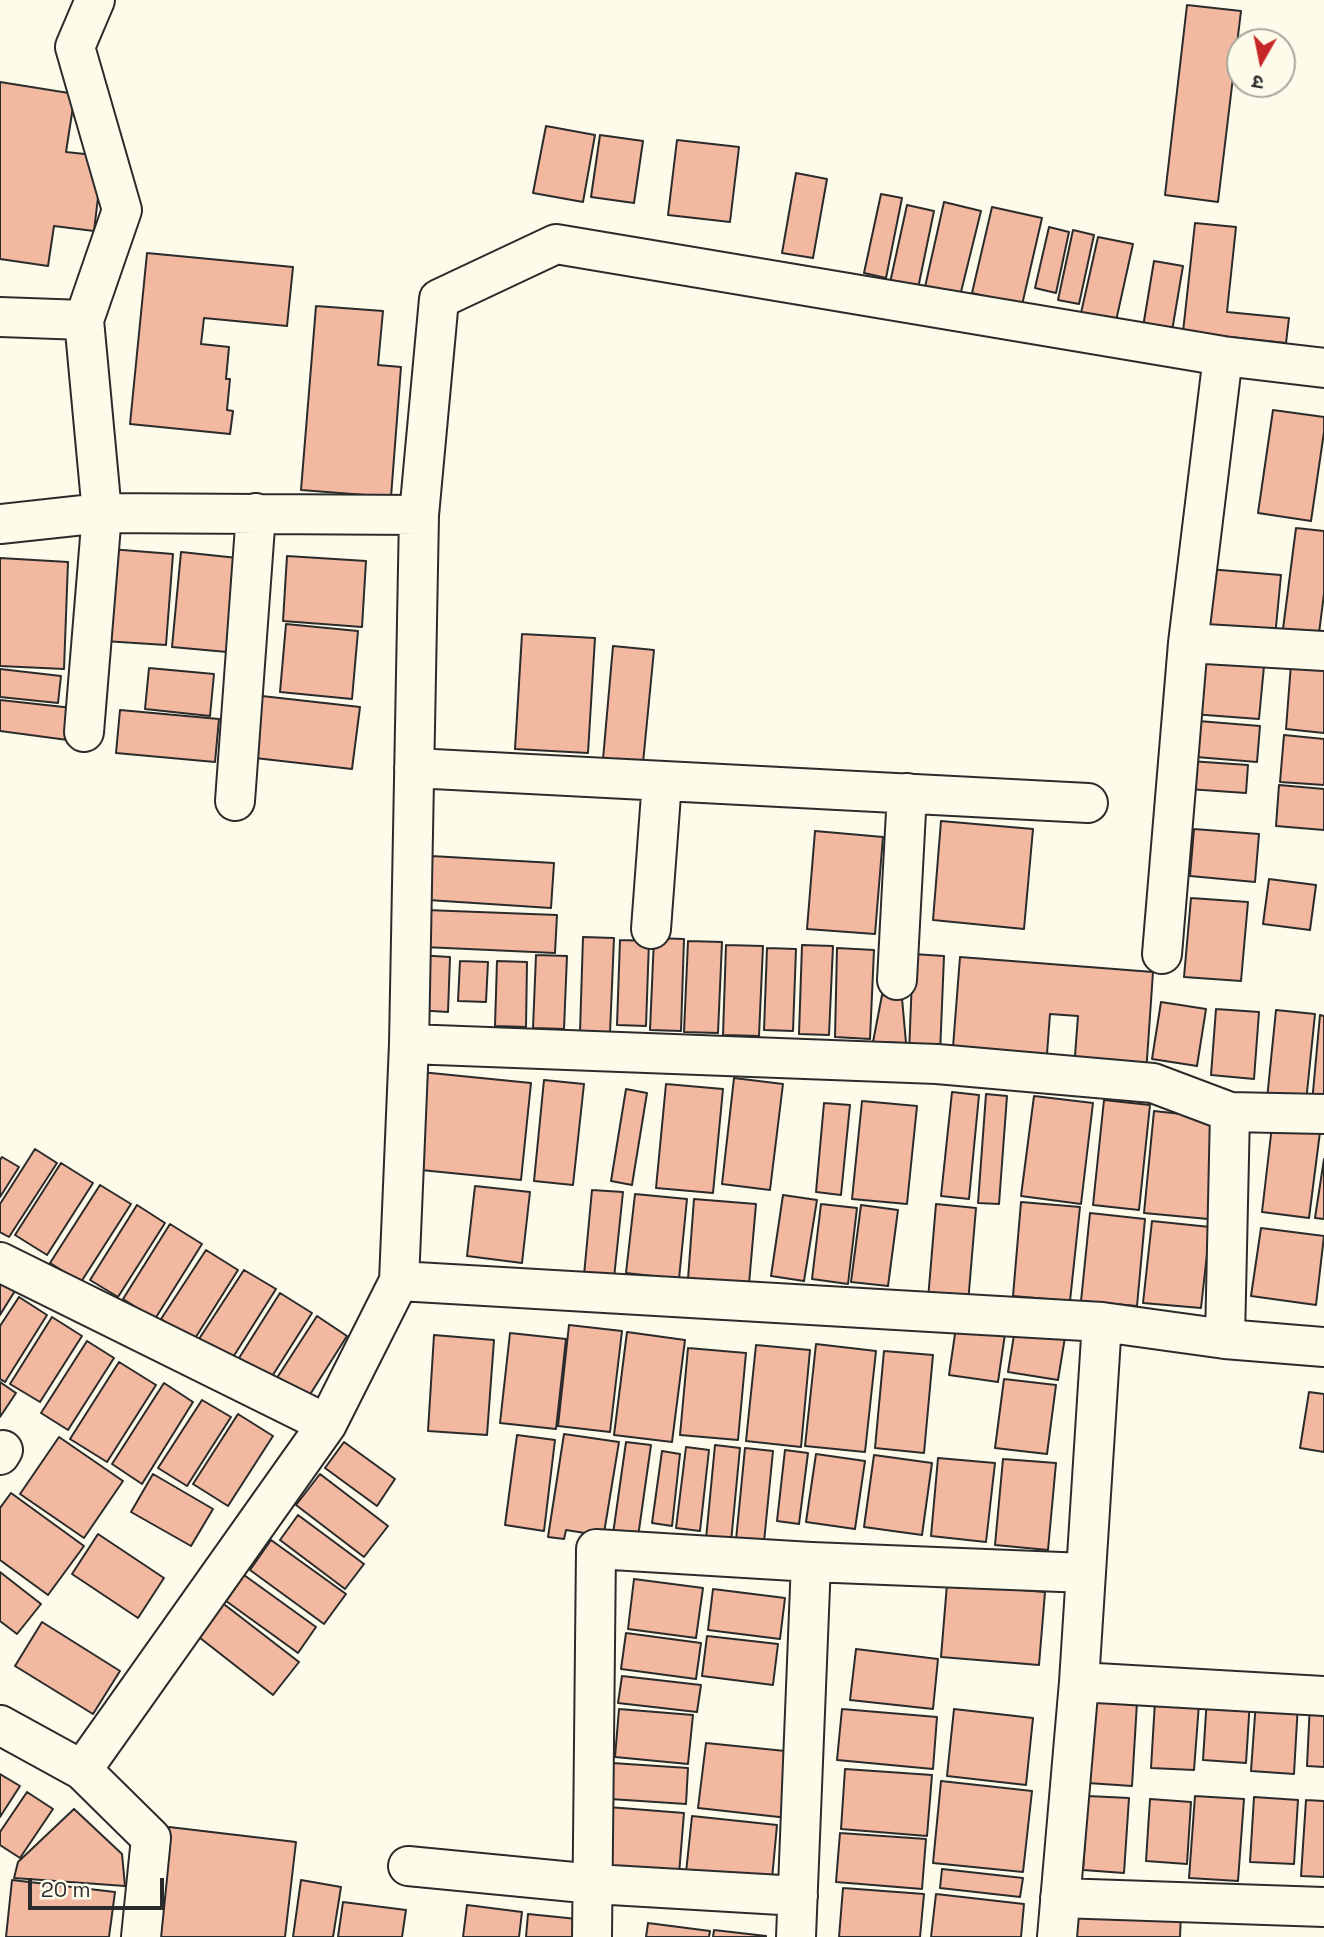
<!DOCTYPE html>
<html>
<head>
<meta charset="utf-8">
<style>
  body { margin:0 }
  #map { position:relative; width:1324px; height:1937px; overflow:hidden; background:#fdfbea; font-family:"Space Grotesk","Noto Sans Devanagari",sans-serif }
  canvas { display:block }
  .north { position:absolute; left:1226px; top:28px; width:70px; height:70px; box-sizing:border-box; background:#fdfbea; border:2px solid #a9a89e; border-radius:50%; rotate:189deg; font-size:19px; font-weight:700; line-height:28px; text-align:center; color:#2b2b2b }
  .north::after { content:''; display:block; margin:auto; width:24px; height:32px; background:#c62828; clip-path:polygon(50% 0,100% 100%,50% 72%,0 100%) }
  .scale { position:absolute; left:28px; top:1878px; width:136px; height:32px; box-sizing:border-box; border:4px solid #2b2b2b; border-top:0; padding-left:9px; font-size:21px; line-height:24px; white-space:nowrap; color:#2b2b2b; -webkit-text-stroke:5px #fdfbea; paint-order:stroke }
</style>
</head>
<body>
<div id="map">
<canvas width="1324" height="1937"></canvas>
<div class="north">उ</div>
<div class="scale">20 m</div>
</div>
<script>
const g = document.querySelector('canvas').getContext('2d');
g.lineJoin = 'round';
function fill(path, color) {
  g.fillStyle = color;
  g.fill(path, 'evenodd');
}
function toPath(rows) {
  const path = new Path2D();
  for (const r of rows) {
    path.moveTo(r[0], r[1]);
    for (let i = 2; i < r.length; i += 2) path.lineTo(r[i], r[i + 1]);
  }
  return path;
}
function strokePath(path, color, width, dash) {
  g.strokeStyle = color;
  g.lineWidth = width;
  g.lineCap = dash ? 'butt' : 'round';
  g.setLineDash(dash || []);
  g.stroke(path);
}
const building = toPath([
  [1187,5,1241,11,1218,202,1165,195,1187,5],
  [0,82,75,94,66,152,103,156,94,231,54,226,48,266,0,259,0,82],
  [546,126,595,135,583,202,533,193,546,126],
  [600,135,643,141,634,203,591,197,600,135],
  [677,140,739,147,730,222,668,215,677,140],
  [796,173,827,179,813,258,782,253,796,173],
  [881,194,902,198,886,278,864,273,881,194],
  [944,202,981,211,958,304,923,296,944,202],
  [907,205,934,211,916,298,888,292,907,205],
  [992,207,1042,218,1022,305,972,293,992,207],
  [1195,223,1236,227,1227,312,1289,318,1286,343,1183,332,1195,223],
  [1049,227,1069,232,1056,293,1035,288,1049,227],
  [1073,230,1094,235,1079,304,1058,300,1073,230],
  [1098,237,1133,244,1114,330,1079,322,1098,237],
  [147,253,293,267,287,326,204,318,201,344,229,347,226,379,230,379,227,410,233,411,230,434,130,424,147,253],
  [1154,261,1183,266,1172,331,1143,327,1154,261],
  [316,306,383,311,378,365,401,367,391,497,301,490,316,306],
  [1273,410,1324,417,1324,432,1311,521,1258,513,1273,410],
  [1296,528,1324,531,1324,594,1319,633,1283,629,1296,528],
  [110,549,173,554,166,645,104,641,110,549],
  [181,552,247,559,238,653,172,647,181,552],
  [287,556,366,561,362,627,283,621,287,556],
  [0,558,68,562,64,669,0,666,0,558],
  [1208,569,1281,575,1275,637,1202,630,1208,569],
  [286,624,358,631,352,699,280,692,286,624],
  [522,634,595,638,588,753,515,749,522,634],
  [613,646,654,650,643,763,603,759,613,646],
  [1196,661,1264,666,1259,719,1192,714,1196,661],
  [1291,664,1324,666,1324,733,1286,729,1291,664],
  [149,668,214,674,210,716,145,709,149,668],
  [0,669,61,676,58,703,0,697,0,669],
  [262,696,360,707,352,769,255,758,262,696],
  [0,700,73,708,75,741,0,731,0,700],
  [120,710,219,719,215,762,116,753,120,710],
  [1186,720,1260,726,1257,762,1184,756,1186,720],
  [1284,735,1324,739,1324,785,1280,782,1284,735],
  [1190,761,1248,765,1246,793,1188,789,1190,761],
  [1279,785,1324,789,1324,830,1276,826,1279,785],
  [941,821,1033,829,1024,929,933,920,941,821],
  [1194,829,1259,834,1255,882,1190,876,1194,829],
  [815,831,883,837,875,934,807,929,815,831],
  [431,856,554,863,551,908,428,900,431,856],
  [1269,879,1316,885,1310,930,1263,924,1269,879],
  [1191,898,1248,902,1241,981,1184,977,1191,898],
  [426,910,557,915,555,953,424,947,426,910],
  [583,937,614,938,610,1033,580,1032,583,937],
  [654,938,684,939,681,1031,650,1030,654,938],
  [620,940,649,941,646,1026,617,1025,620,940],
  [688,941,722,942,718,1033,684,1032,688,941],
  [726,945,763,946,759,1036,723,1035,726,945],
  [802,945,833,946,829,1035,799,1034,802,945],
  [767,948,796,949,793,1031,764,1030,767,948],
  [837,948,874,950,870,1039,835,1037,837,948],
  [913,954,944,956,940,1054,909,1053,913,954],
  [417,955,450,957,448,1012,415,1010,417,955],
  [536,955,567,956,564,1029,533,1028,536,955],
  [960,957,1153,972,1146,1074,1074,1069,1078,1016,1050,1014,1046,1067,952,1060,960,957],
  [460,961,488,962,486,1002,458,1001,460,961],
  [497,961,527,962,526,1027,495,1026,497,961],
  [882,995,902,998,906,1043,873,1042,882,995],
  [1161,1002,1206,1009,1197,1066,1152,1059,1161,1002],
  [1216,1009,1259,1012,1254,1079,1211,1075,1216,1009],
  [1276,1010,1315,1014,1306,1102,1267,1099,1276,1010],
  [1320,1015,1324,1016,1324,1104,1312,1103,1320,1015],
  [421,1072,531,1083,521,1180,411,1169,421,1072],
  [734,1078,783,1084,770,1190,722,1184,734,1078],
  [544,1080,584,1084,573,1185,534,1181,544,1080],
  [666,1084,723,1089,713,1193,656,1188,666,1084],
  [626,1089,647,1093,632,1185,611,1181,626,1089],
  [952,1092,979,1095,969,1199,941,1196,952,1092],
  [986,1094,1007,1096,999,1204,978,1203,986,1094],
  [1034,1096,1093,1103,1081,1204,1021,1196,1034,1096],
  [1104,1100,1150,1105,1139,1210,1093,1205,1104,1100],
  [862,1101,917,1106,907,1204,852,1199,862,1101],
  [824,1103,850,1105,841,1195,816,1192,824,1103],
  [1154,1111,1219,1118,1208,1219,1144,1213,1154,1111],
  [1272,1126,1320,1132,1309,1218,1262,1212,1272,1126],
  [35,1149,57,1163,9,1237,0,1232,0,1204,35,1149],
  [2,1157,19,1167,0,1197,0,1160,2,1157],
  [1324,1159,1324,1219,1315,1218,1324,1159],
  [61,1163,93,1183,47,1255,15,1235,61,1163],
  [100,1185,131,1204,81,1282,50,1263,100,1185],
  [475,1186,530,1192,522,1263,467,1256,475,1186],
  [592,1190,623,1192,614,1278,584,1275,592,1190],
  [635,1194,687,1199,679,1279,626,1273,635,1194],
  [783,1195,817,1200,804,1281,771,1276,783,1195],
  [694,1199,756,1204,749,1284,688,1279,694,1199],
  [1021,1202,1080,1207,1070,1301,1013,1296,1021,1202],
  [821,1204,857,1208,848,1284,812,1279,821,1204],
  [936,1204,976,1208,968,1303,928,1299,936,1204],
  [137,1205,165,1223,118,1297,90,1280,137,1205],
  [861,1205,898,1210,888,1286,851,1282,861,1205],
  [1090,1213,1145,1219,1137,1306,1081,1301,1090,1213],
  [1152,1221,1210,1227,1201,1308,1143,1303,1152,1221],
  [170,1224,202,1244,155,1319,123,1299,170,1224],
  [1261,1228,1324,1236,1316,1305,1251,1296,1261,1228],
  [206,1250,238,1270,194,1340,161,1319,206,1250],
  [244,1270,276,1289,230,1362,197,1342,244,1270],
  [0,1275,18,1286,0,1315,0,1275],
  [280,1293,312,1313,271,1378,239,1358,280,1293],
  [19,1297,47,1315,5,1382,0,1379,0,1326,19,1297],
  [317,1316,347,1336,304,1404,273,1384,317,1316],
  [52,1317,82,1336,40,1402,10,1384,52,1317],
  [569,1325,622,1331,610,1432,558,1426,569,1325],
  [956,1327,1005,1334,998,1382,949,1375,956,1327],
  [1015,1329,1065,1337,1058,1380,1008,1372,1015,1329],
  [627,1332,685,1340,672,1442,614,1435,627,1332],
  [510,1333,566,1339,556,1429,500,1423,510,1333],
  [434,1335,494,1340,487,1435,428,1431,434,1335],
  [87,1341,114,1358,68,1430,41,1413,87,1341],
  [816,1344,876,1351,865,1452,805,1446,816,1344],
  [756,1345,810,1350,801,1447,746,1441,756,1345],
  [688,1348,746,1353,738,1440,680,1435,688,1348],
  [884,1351,933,1355,924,1453,875,1448,884,1351],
  [119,1362,156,1385,107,1462,70,1439,119,1362],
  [1004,1379,1056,1385,1047,1454,995,1448,1004,1379],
  [0,1382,16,1393,0,1417,0,1382],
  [164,1383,193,1402,142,1484,112,1464,164,1383],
  [1309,1392,1324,1394,1324,1452,1300,1448,1309,1392],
  [202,1400,231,1417,187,1486,158,1468,202,1400],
  [238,1414,273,1436,228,1506,193,1484,238,1414],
  [564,1434,619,1442,602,1545,591,1534,566,1530,564,1539,548,1537,564,1434],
  [517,1435,555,1440,544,1531,505,1525,517,1435],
  [59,1437,123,1481,84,1538,20,1494,59,1437],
  [344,1442,395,1479,377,1506,325,1468,344,1442],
  [626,1442,651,1445,637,1544,612,1541,626,1442],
  [715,1445,740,1448,731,1542,706,1539,715,1445],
  [686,1447,709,1450,700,1531,676,1528,686,1447],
  [745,1448,773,1451,764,1542,736,1540,745,1448],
  [785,1450,808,1453,799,1524,777,1521,785,1450],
  [662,1451,680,1454,672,1526,652,1523,662,1451],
  [816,1454,865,1461,855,1529,806,1522,816,1454],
  [874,1455,932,1463,922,1535,864,1527,874,1455],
  [938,1458,995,1463,986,1542,931,1536,938,1458],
  [1003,1459,1056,1463,1048,1550,995,1545,1003,1459],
  [153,1474,213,1509,191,1546,131,1512,153,1474],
  [320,1474,388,1526,364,1557,296,1505,320,1474],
  [11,1493,84,1546,48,1595,0,1560,0,1508,11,1493],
  [298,1515,364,1564,345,1589,280,1540,298,1515],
  [98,1534,164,1578,138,1618,72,1574,98,1534],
  [271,1540,346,1594,324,1624,250,1570,271,1540],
  [0,1572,41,1604,17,1634,0,1621,0,1572],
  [244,1575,316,1627,298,1653,226,1601,244,1575],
  [634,1579,703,1588,696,1638,628,1629,634,1579],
  [947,1584,1045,1592,1039,1665,941,1657,947,1584],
  [713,1589,785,1598,780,1639,708,1630,713,1589],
  [212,1595,299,1662,273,1695,186,1627,212,1595],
  [42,1622,120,1671,93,1714,15,1666,42,1622],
  [626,1633,701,1643,696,1679,621,1669,626,1633],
  [707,1636,778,1644,773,1685,702,1676,707,1636],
  [856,1649,938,1659,933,1709,850,1700,856,1649],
  [622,1676,701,1685,697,1712,618,1703,622,1676],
  [1207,1697,1250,1700,1246,1763,1203,1760,1207,1697],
  [1093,1699,1137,1702,1132,1786,1088,1783,1093,1699],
  [1155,1701,1199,1704,1194,1770,1151,1768,1155,1701],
  [1256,1701,1298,1703,1294,1774,1251,1771,1256,1701],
  [1310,1703,1324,1704,1324,1767,1307,1766,1310,1703],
  [619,1709,693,1715,688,1764,615,1757,619,1709],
  [842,1709,937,1717,933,1769,837,1760,842,1709],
  [954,1709,1033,1718,1026,1785,947,1776,954,1709],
  [706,1743,795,1752,788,1818,698,1808,706,1743],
  [612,1763,688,1768,686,1804,610,1799,612,1763],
  [845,1769,932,1775,927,1836,841,1829,845,1769],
  [0,1774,20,1786,0,1817,0,1774],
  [941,1781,1032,1791,1023,1872,933,1863,941,1781],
  [27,1792,53,1809,20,1858,0,1845,0,1832,27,1792],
  [1088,1796,1129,1798,1124,1873,1083,1870,1088,1796],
  [1195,1796,1244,1799,1238,1881,1189,1878,1195,1796],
  [1254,1797,1298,1800,1294,1864,1250,1862,1254,1797],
  [1150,1799,1191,1802,1187,1864,1146,1861,1150,1799],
  [1306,1800,1324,1801,1324,1877,1301,1876,1306,1800],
  [608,1807,684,1813,679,1874,603,1868,608,1807],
  [74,1809,122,1854,125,1886,14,1878,18,1862,74,1809],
  [692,1816,777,1825,771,1890,685,1882,692,1816],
  [169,1827,296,1842,285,1937,157,1937,169,1827],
  [840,1833,926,1839,922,1889,836,1882,840,1833],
  [942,1869,1023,1878,1020,1897,940,1888,942,1869],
  [12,1880,115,1892,109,1937,6,1937,12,1880],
  [301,1880,341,1887,333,1937,293,1937,301,1880],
  [843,1888,924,1894,920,1937,839,1937,843,1888],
  [936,1894,1024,1904,1021,1937,931,1937,936,1894],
  [343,1902,406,1910,402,1937,338,1937,343,1902],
  [467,1905,522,1912,519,1937,463,1937,467,1905],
  [1076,1905,1181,1911,1180,1937,1074,1937,1076,1905],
  [528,1914,587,1920,585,1937,526,1937,528,1914],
  [648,1923,710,1931,709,1937,646,1937,648,1923],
  [714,1930,766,1936,766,1937,713,1937,714,1930]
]);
const minor = toPath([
  [0,317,84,320],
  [0,524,102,513,419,515],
  [1188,643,1324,651],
  [84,732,102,513,84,320,122,210,75,47,95,0],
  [414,768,1088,803],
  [235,801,256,513],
  [651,929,662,781],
  [1162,954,1188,643,1223,356],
  [897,980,907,793],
  [409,1044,937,1064,1153,1083,1230,1112,1324,1114],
  [0,1262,327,1424],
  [399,1281,1102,1322,1225,1339,1324,1347],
  [1225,1339,1230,1112],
  [0,1455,3,1450],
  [1079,1682,1324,1696],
  [0,1725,82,1770,151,1838,141,1937],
  [82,1770,327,1424,399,1281,409,1044,419,515,439,299,556,244,1223,356,1324,368],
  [408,1866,594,1884,798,1896],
  [1060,1898,1324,1907],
  [592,1937,596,1549,811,1562,1086,1573],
  [796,1937,811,1562],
  [1057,1937,1079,1682,1102,1322]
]);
fill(building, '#f2b8a0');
strokePath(building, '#2b2b2b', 2);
strokePath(minor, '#2b2b2b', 42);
strokePath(minor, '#fdfbea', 38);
</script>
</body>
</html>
